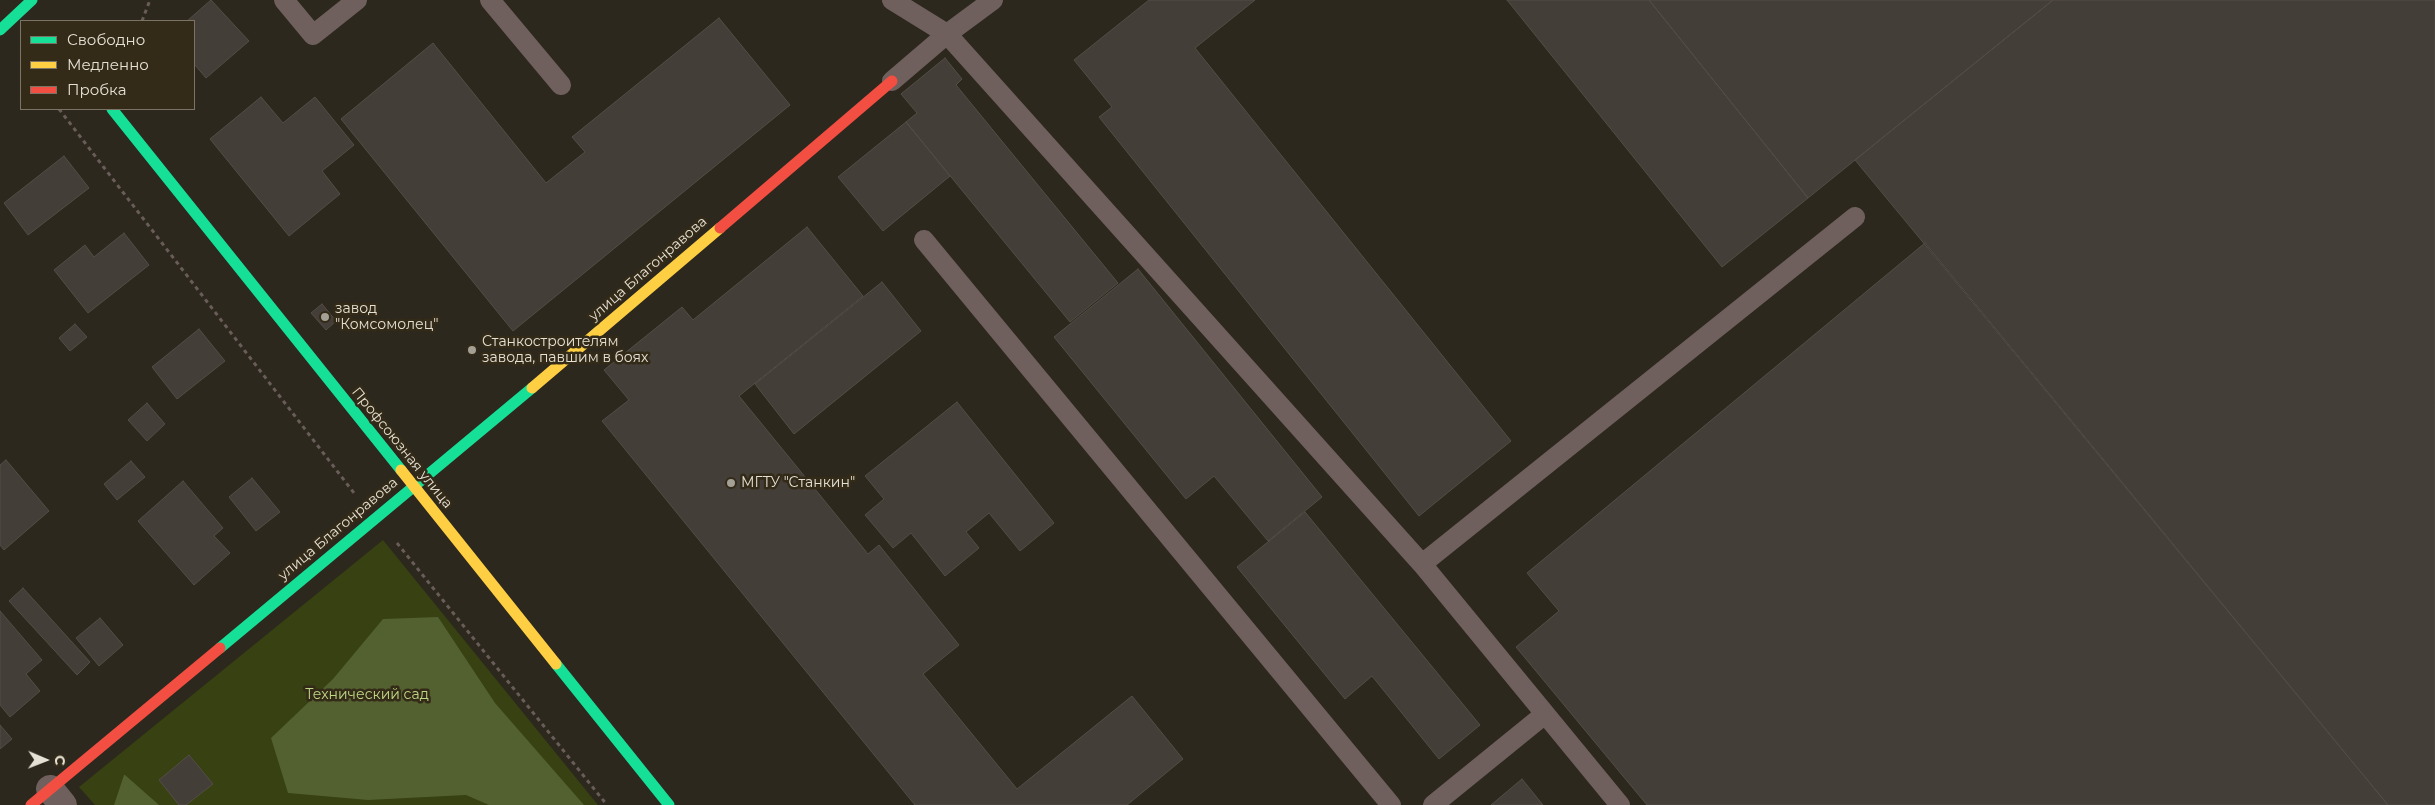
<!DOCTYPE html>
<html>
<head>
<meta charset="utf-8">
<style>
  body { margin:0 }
  #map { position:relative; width:2435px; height:805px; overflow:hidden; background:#2d281e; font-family:Montserrat,sans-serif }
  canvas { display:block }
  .legend { position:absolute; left:20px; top:20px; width:175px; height:90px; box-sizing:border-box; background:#332a18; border:1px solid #7b7364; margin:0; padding:6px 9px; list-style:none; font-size:15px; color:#e6e1d5 }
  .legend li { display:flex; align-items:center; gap:10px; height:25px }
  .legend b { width:25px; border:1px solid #7b7364 }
  .north { position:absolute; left:20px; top:735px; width:50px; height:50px; -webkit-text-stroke:4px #332a18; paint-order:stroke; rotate:91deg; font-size:14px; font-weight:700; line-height:20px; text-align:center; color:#e6e1d5 }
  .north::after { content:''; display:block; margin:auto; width:18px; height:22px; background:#e6e1d5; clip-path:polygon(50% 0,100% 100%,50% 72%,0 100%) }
</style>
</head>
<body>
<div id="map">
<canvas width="2435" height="805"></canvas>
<ul class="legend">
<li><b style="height:6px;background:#16e098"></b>Свободно</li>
<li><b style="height:6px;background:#ffcf43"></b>Медленно</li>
<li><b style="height:6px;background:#f24e42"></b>Пробка</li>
</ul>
<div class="north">С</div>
</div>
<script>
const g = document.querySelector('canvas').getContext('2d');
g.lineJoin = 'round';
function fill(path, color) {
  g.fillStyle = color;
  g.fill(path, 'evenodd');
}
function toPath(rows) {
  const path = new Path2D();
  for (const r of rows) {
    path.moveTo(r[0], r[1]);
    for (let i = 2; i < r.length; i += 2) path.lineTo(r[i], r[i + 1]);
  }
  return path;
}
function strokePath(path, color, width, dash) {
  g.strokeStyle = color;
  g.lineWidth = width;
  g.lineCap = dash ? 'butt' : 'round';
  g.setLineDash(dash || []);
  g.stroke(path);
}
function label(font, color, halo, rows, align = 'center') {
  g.font = font + ' Montserrat,sans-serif';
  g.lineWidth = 5;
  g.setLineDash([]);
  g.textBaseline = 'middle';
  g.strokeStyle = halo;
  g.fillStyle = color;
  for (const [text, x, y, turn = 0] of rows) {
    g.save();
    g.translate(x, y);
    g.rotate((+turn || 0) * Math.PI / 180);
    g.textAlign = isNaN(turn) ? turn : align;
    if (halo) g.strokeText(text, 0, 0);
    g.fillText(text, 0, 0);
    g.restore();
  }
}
const green = toPath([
  [383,540,598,805,95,805,79,787]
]);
const forest = toPath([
  [438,617,495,703,584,805,489,805,466,795,368,800,288,793,271,738,333,679,383,619],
  [124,775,125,775,159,805,114,805]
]);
const building = toPath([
  [211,0,249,41,206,78,194,64,194,21,187,21,211,0],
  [1149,0,1255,0,1195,48,1511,441,1419,516,1099,117,1112,107,1074,60,1149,0],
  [1507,0,1649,0,1808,198,1722,267,1507,0],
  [1649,0,2053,0,1808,198,1649,0],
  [2053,0,2435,0,2435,805,2388,805,1855,160,2053,0],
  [719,18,790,105,513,331,341,119,433,43,546,183,585,152,572,137,719,18],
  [945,58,962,79,956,85,1118,283,1070,322,906,122,917,113,901,94,945,58],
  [261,97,283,123,315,97,354,145,322,171,340,194,289,236,210,139,261,97],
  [906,122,950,176,883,231,838,177,906,122],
  [64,156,89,188,28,235,4,203,64,156],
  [807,227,863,296,739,396,868,554,879,545,959,645,923,674,1017,789,1132,696,1183,759,1127,805,915,805,602,421,629,400,604,370,682,307,693,320,807,227],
  [124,233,149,265,88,313,54,270,85,245,94,257,124,233],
  [1925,243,2388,805,1647,805,1516,647,1559,611,1527,573,1925,243],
  [1138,269,1322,497,1268,541,1214,476,1186,499,1054,337,1138,269],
  [882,282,921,331,794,434,755,384,882,282],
  [322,304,336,321,326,330,311,313,322,304],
  [75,324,87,337,70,351,59,338,75,324],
  [199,329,225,361,177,399,152,367,199,329],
  [957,402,1054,523,1020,551,989,513,966,532,979,548,945,576,911,533,893,548,865,515,884,499,865,476,957,402],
  [147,403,165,424,147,441,128,420,147,403],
  [6,460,49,511,4,550,0,545,0,465,6,460],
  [131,461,145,477,117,500,104,484,131,461],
  [252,478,280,512,256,531,229,497,252,478],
  [183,481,223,528,214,536,230,553,194,585,138,521,183,481],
  [1305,512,1480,725,1439,759,1372,676,1345,699,1237,567,1305,512],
  [23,588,90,662,77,675,9,601,23,588],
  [0,611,42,660,26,674,40,691,10,717,0,705,0,611],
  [100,618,123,645,99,666,76,638,100,618],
  [0,725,12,739,0,749,0,725],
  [189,755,213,784,186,805,179,805,159,780,189,755],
  [1522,779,1543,805,1491,805,1522,779]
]);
const path = toPath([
  [142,21,150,0],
  [59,109,354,493],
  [397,543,607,805]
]);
const lane = toPath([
  [284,0,313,35,357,0],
  [490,0,561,85],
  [892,0,947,34,1422,564,1620,805],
  [892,81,947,34,993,0],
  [924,240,1391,805],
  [1422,564,1855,217],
  [1433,805,1545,714]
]);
const street = toPath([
  [50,789,63,805]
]);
const fast = toPath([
  [0,30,32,0],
  [112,109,401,470],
  [220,648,532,388],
  [556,664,669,805]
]);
const slow = toPath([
  [532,388,720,228],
  [401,470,556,664]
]);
const jam = toPath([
  [720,228,892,81],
  [31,805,220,648]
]);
const markers = [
  [325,317,5,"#a5a095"],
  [472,350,5,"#a5a095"],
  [731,483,5,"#a5a095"]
];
const streetNames = [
  ["улица Благонравова",648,269,-41],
  ["Профсоюзная улица",402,448,51],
  ["улица Благонравова",338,529,-40]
];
const poiNames = [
  ["завод",335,309],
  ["\"Комсомолец\"",335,325],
  ["Станкостроителям",482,342],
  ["завода, павшим в боях",482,358],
  ["МГТУ \"Станкин\"",741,483]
];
const parkNames = [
  ["Технический сад",367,695]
];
fill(green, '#374111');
fill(forest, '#53602f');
fill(building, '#443e38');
strokePath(building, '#544d47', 1);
strokePath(path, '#685d59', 3, [4, 4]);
strokePath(lane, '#6f605d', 20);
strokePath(street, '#6f605d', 28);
strokePath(fast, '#16e098', 11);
strokePath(slow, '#ffcf43', 11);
strokePath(jam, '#f24e42', 11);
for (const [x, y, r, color] of markers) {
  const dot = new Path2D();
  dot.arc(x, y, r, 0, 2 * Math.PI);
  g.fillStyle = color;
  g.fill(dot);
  strokePath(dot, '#332a18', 2);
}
label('14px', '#e6e1d5', '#332a18', streetNames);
label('14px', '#e6e1d5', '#332a18', poiNames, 'left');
label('14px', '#bed784', '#332a18', parkNames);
</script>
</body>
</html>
